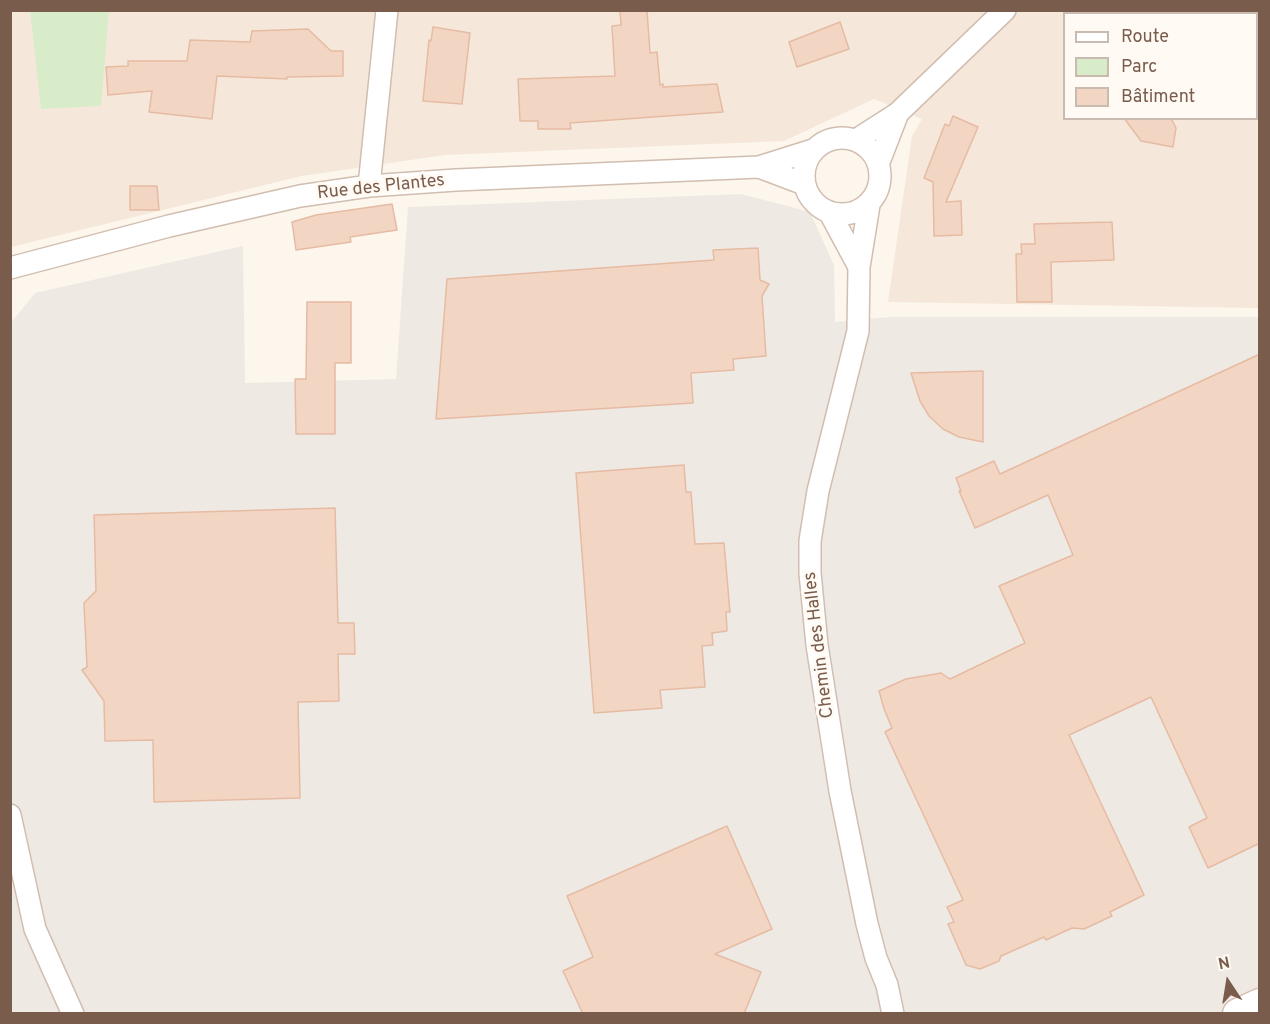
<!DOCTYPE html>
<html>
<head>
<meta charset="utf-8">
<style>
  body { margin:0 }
  #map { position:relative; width:1270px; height:1024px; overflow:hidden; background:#fdf6ec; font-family:Overpass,sans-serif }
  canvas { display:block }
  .frame { position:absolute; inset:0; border:12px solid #7a5c4d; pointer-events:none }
  .legend { position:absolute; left:1063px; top:12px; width:195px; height:108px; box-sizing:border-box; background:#fffaf3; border:2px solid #cabbb1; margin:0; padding:8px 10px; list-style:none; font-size:18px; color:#7a5c4d }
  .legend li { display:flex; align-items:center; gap:12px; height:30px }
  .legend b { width:30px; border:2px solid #cabbb1 }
  .north { position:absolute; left:1198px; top:952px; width:60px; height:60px; -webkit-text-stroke:4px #fffaf3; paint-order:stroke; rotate:348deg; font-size:16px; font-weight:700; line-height:24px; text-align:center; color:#7a5c4d }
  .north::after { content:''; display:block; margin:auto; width:21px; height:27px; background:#7a5c4d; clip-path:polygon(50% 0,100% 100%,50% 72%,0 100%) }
</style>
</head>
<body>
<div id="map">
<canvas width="1270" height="1024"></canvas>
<div class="frame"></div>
<ul class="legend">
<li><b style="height:8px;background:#fff"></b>Route</li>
<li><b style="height:16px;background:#d8ecc9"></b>Parc</li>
<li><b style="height:16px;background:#f3d5c3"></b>Bâtiment</li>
</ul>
<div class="north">N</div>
</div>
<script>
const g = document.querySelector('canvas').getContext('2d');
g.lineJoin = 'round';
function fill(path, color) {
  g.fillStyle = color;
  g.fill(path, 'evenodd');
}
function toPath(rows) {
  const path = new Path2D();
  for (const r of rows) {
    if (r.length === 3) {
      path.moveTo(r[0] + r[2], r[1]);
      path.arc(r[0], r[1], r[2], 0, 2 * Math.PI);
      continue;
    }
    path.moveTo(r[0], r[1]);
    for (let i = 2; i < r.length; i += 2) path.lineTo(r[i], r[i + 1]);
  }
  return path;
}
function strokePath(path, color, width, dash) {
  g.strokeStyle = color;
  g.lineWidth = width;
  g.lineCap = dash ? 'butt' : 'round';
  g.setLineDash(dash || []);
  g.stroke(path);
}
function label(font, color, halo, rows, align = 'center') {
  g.font = font + ' Overpass,sans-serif';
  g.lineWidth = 6;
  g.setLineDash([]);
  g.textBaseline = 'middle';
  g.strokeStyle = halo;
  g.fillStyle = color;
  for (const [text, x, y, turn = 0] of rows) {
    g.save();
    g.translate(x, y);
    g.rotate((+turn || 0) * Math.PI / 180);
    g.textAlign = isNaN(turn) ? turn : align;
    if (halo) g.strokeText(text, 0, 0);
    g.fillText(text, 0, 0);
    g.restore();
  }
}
const residential = toPath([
  [10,11,1259,11,1259,308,888,302,912,136,922,119,874,99,784,141,445,155,302,176,11,247],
  [1064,14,1256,14,1256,118,1064,118]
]);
const industrial = toPath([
  [741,194,810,212,834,265,835,322,891,317,1259,317,1259,1013,11,1013,10,324,35,293,243,246,245,383,396,379,408,207]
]);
const green = toPath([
  [30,11,109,11,101,106,41,109]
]);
const building = toPath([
  [620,10,647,10,650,53,657,52,660,85,663,84,663,87,717,84,723,112,570,123,571,129,538,129,538,121,520,121,518,79,615,76,612,26,621,25,620,10],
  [840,22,849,49,797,67,789,42,840,22],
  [433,27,470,33,462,104,423,101,429,40,431,41,433,27],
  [308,29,331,51,343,51,343,76,287,77,287,79,217,76,212,119,149,112,152,91,108,95,106,67,128,66,128,61,187,61,190,40,250,42,252,31,308,29],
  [953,116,978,127,946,202,961,201,962,235,934,236,933,182,924,178,945,124,949,126,953,116],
  [1124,118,1171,118,1176,128,1173,147,1141,141,1124,118],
  [130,186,157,186,159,210,130,210,130,186],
  [392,204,397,230,350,237,351,242,296,250,292,222,316,215,392,204],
  [1112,222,1114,260,1051,262,1052,302,1017,302,1016,254,1022,254,1021,244,1035,244,1034,224,1112,222],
  [758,248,760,280,769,284,762,296,766,356,733,359,734,370,691,373,693,403,436,419,447,279,714,260,713,250,758,248],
  [307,302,351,302,351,363,335,363,335,434,296,434,295,379,306,379,307,302],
  [1260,354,1260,843,1208,868,1189,827,1207,818,1151,697,1069,735,1144,895,1110,912,1112,916,1084,929,1072,928,1046,940,1044,937,1001,956,999,961,980,969,966,965,948,924,954,922,947,907,963,900,885,732,892,728,884,709,879,691,906,679,941,673,950,679,1025,643,999,586,1073,555,1048,495,975,528,959,491,961,491,956,478,994,461,1000,474,1260,354],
  [983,371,983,442,959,437,943,429,929,416,920,401,911,373,983,371],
  [684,465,686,492,691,492,695,544,724,543,730,612,726,612,727,631,712,633,713,645,702,646,705,687,660,690,662,708,594,713,576,473,684,465],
  [335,508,338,623,354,623,355,654,338,654,339,701,298,702,300,798,154,802,153,740,105,741,104,701,82,670,87,667,84,603,96,591,94,515,335,508],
  [727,826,772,929,715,954,761,972,744,1014,583,1014,563,971,593,957,567,896,727,826]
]);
const street = toPath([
  [842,176,38],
  [856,140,898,113,1005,10],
  [879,162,898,113],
  [759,167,804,184],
  [369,186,387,10],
  [869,205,859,267,858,331,818,491,810,541,810,573,817,645,840,791,867,924,876,958,887,985,893,1014],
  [830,213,859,267],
  [10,268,169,226,300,196,369,186,456,180,759,167,813,150],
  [10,815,35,929,73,1014]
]);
const secondary = toPath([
  [1238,1014,1260,1004]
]);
const streetNames = [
  ["Rue des Plantes",381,188,-6],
  ["Chemin des Halles",820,645,-97]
];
fill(residential, '#f5e8da');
fill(industrial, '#efe9e4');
fill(green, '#d8ecc9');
fill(building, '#f3d5c3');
strokePath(building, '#e6bba3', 1.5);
strokePath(street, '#d1beb0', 24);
strokePath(secondary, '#d6c0b0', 33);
strokePath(street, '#fff', 21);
strokePath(secondary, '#fff', 30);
label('18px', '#7a5c4d', '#fffaf3', streetNames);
</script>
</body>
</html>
